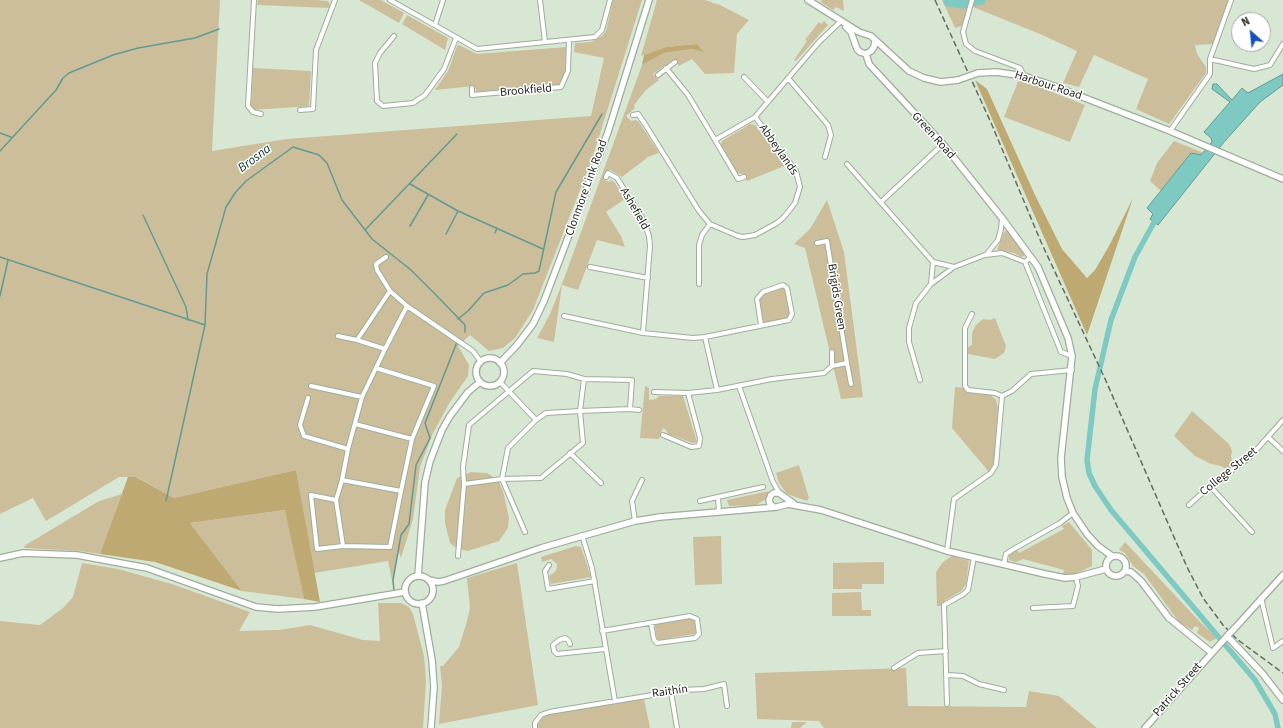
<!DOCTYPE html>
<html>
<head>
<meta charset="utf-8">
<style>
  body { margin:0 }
  #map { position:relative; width:1283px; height:728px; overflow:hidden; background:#d8e7d3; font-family:"Source Sans 3",sans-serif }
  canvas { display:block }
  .north { position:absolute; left:1231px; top:12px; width:40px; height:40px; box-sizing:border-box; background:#fff; border:1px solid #a8aaa7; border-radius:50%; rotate:333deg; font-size:11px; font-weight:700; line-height:16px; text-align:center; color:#252a23 }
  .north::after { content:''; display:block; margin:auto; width:14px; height:18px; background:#1453be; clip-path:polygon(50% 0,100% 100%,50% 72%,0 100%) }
</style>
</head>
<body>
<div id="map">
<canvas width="1283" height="728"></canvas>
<div class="north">N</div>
</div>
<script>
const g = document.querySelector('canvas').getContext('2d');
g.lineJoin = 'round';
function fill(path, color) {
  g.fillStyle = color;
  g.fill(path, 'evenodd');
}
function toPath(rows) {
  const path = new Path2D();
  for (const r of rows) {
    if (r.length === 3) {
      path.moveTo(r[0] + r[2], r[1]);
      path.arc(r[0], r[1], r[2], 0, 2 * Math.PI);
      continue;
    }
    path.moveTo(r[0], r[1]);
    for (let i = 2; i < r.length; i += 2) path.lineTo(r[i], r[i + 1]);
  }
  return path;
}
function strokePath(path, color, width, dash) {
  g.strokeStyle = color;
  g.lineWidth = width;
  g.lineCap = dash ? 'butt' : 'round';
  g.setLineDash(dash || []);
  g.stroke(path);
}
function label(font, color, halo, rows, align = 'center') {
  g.font = font + ' "Source Sans 3",sans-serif';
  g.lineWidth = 3;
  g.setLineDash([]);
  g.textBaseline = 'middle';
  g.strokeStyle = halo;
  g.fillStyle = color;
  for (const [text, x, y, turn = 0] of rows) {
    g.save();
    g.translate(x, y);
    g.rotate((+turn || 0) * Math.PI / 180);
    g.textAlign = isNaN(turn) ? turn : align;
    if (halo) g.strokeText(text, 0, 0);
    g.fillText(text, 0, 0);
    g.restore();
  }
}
const green = toPath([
  [0,0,220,0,212,151,287,139,591,116,604,58,574,52,575,43,591,42,602,36,606,31,613,0,642,0,591,162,533,310,515,338,503,348,489,351,470,335,458,346,469,365,468,376,450,402,433,433,420,467,413,519,401,558,398,549,393,580,394,591,388,561,314,573,296,470,174,498,137,477,119,477,46,521,33,498,0,514],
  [258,0,314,0,328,1,330,5,329,8,257,5],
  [359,0,381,0,404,13,399,23],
  [657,0,705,0,720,5,749,20,737,34,734,73,705,74,692,59,679,66,674,59,653,74,659,80,646,90,634,105,635,108,626,116,631,121,636,120,639,122,659,153,648,157,622,177,609,169,604,180,609,182,611,180,615,183,625,199,606,212,621,236,625,247,597,240,578,290,562,285,554,342,537,338,550,314,562,284,642,65,664,53,692,49,703,51,697,44,666,47,641,56],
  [821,0,843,0,844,11,836,7,833,10,822,3],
  [942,0,970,0,962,26,955,28],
  [975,0,1230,0,1213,44,1195,45,1197,54,1206,67,1206,73,1169,124,1136,109,1148,79,1094,55,1079,87,1063,83,1077,51,1040,34,973,7],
  [407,15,448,38,445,50,402,24],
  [824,21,828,25,796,61,794,60,807,41,805,40,819,22,821,24],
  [459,45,477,54,566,47,565,74,561,84,558,85,477,92,474,86,435,90,448,71,457,46],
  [253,68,311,71,309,106,253,110,251,107],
  [1019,79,1085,105,1070,142,1004,117],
  [750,124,755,125,787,165,747,181,743,174,737,173,721,145,722,141],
  [1174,141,1204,153,1201,155,1191,153,1161,191,1150,181,1157,163],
  [827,200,844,252,863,397,841,399,805,248,794,244,810,229],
  [1007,230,1025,253,1024,256,1021,257,1014,253,997,250,1004,232],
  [781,286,784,288,786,295,790,316,786,319,764,323,759,302,762,295],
  [995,318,1006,346,1004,353,995,359,968,354,968,347,972,345,972,333,976,325,983,319,990,320],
  [645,386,649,388,649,400,656,399,659,396,683,396,697,442,693,443,668,434,666,430,663,428,659,439,640,438],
  [955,387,964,388,965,392,972,393,991,395,996,400,998,408,994,461,989,472,952,428],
  [1192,411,1229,444,1232,451,1231,457,1235,466,1229,471,1221,466,1211,464,1195,456,1174,436],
  [799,465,809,498,807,501,787,494,779,483,776,473],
  [471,472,487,473,498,480,503,491,509,518,508,528,499,541,468,551,458,549,450,543,445,523,445,510,457,478],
  [769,491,766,499,756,505,729,506,727,500],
  [122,494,100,554,80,551,25,548,24,546,99,501],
  [286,510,304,599,242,591,190,523],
  [1069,522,1092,550,1092,566,1075,574,1063,574,1064,570,1023,559,1016,562,1009,560,1009,555,1017,550,1019,553,1064,529,1062,526],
  [721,536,722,584,695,585,693,537],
  [1125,542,1201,623,1217,638,1210,642,1197,633,1199,628,1195,626,1192,630,1179,622,1144,574,1133,566,1125,553,1119,550],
  [576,546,581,547,591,577,551,584,549,576,556,571,557,564,551,559,542,562,541,557],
  [952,556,969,561,966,584,961,591,946,600,940,606,937,606,936,572,942,563],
  [884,562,884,584,862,584,862,589,833,589,833,563],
  [82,563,118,569,172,584,250,612,239,631,279,630,310,625,363,640,380,641,378,603,401,603,409,607,413,614,424,656,426,681,423,728,0,728,0,621,40,625,63,608,73,597],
  [517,563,538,705,439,724,442,685,440,666,443,666,459,647,467,621,470,608,467,578],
  [861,592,862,610,871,610,871,616,832,616,832,593],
  [691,618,694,620,696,633,695,634,657,640,655,625,657,624],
  [906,668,908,706,1026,707,1029,691,1059,696,1097,728,824,728,819,721,757,719,755,673],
  [644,699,650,728,537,728,540,720,548,714],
  [792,722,807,722,800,728,791,728]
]);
const forest = toPath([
  [697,44,704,52,692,49,664,53,642,65,644,55,666,47],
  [975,80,987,89,1035,195,1062,249,1087,278,1095,270,1109,246,1133,198,1087,335],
  [296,470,320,602,304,599,285,510,190,523,242,591,155,562,100,554,128,477,136,477,174,498]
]);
const water = toPath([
  [1283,74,1283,85,1260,102,1224,142,1158,225,1150,219,1153,214,1147,208,1191,153,1201,155,1212,142,1211,138,1204,132,1230,102,1212,89,1213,84,1217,84,1232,100,1242,88,1248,93,1283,74]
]);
const stream = toPath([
  [0,133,11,137],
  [0,151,56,90,63,78,69,73,113,55,138,48,195,38,219,29],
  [410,184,458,211,543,249],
  [143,215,186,307,188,320],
  [410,226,428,195],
  [366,229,457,134],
  [495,233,497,228],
  [446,234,458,211],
  [0,257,205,325],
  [0,296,8,260],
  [458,319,468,311,484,293,508,285,523,274,535,273,539,271,556,192,602,114],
  [166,501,205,325,207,274,226,207,235,193,246,181,293,147,319,155,327,163,342,200,372,239,411,270,438,297,465,325,465,332],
  [394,591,393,580,401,535,409,524,416,465,430,438,425,423,457,342]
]);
const canal = toPath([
  [1157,217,1135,257,1111,320,1095,389,1087,460,1089,473,1095,486,1111,510,1255,680,1275,714,1278,728]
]);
const river = toPath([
  [948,2,962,4,981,0]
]);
const street = toPath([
  [254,0,248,106,253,112,261,114],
  [390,0,477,49,595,37,602,30,610,0],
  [540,0,545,42],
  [972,0,963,32,966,44,975,51,1020,68,1024,76],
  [435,25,443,0],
  [394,36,380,53,375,63,377,101,383,106,413,103,425,95,444,69,456,38],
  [1210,59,1254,69,1270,65,1283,44],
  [666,68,688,95,715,140,755,117],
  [658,75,675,62],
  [744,77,768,102],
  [788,78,828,125,831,135,825,157],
  [472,88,472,95,561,87,568,71,569,40],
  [300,110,313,109,316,50,335,0],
  [633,115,638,114,645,124,699,211,710,224,738,236,743,237,755,235,777,223,784,217,795,203,800,187,796,171,755,117,819,42,840,22],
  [1170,131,1210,74,1210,59,1231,0],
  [715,140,738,179,744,177],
  [847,164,933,262,954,267],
  [606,177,608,173,617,178,643,219,649,236,650,246,643,333],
  [881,202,943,144],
  [817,243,827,241,847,363],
  [986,255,998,240,1001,229,1002,219],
  [386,257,376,264,377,270,390,291,407,306,473,351,481,362],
  [1031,257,1025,262,1061,352,1072,356],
  [590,267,648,278],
  [699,284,699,245,702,235,710,224],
  [931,284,933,262],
  [972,314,965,328,965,386,968,390,995,393,1002,396],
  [564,316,643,333,693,338,705,337,717,390],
  [338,336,357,340,390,291],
  [705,337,789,320,792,314,787,288,783,285,763,292,757,299,761,325],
  [357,340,385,349,407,306],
  [832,366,847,363,851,384],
  [376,368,434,386,412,439],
  [533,371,567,374,584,379,580,411,546,413,536,420,508,448,502,479,464,484,463,467,469,425,533,371],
  [920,380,909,342,909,328,916,303,931,284,954,267,985,255,1002,253,1025,262],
  [500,382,536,420],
  [311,386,362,397,385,349],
  [739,386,773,482,780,494],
  [654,392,688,393,717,390,772,379,824,373,832,366,832,352],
  [1002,396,1012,391,1031,374,1072,370],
  [308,398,300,425,304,436,348,449,362,397],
  [630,409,639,410],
  [663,435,691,447,699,446,700,438,688,393],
  [1268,437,1283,451],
  [348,449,342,480,401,491,412,439,355,424],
  [570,453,601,483],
  [342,480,336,500,343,546],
  [1210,486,1252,532],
  [336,500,311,495,317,549,343,546,390,547,401,491],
  [700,501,718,497],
  [1189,505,1210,486,1249,458,1283,420],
  [719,512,718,497,763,487],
  [635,521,632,501,642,480],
  [525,532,502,479,541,478,583,443,580,411,630,409,632,380,584,379],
  [582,535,592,568,615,701],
  [947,551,954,499,991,473,996,465,1002,396],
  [458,556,464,484],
  [1004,564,1006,554,1012,550,1060,523,1073,513],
  [549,565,545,571,548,589,595,581],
  [1261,598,1273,648,1283,641],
  [1033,608,1073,606,1078,586,1076,577],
  [602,631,690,616,697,619,699,634,695,638,657,643,654,640,651,623],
  [570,644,568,640,565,638,559,640,553,645,554,651,557,654,605,649],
  [894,668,918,653,946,651],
  [947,675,963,676,979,684,1004,690],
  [671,692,677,728],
  [947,704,944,605,962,595,968,590,974,557],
  [535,728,535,723,541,715,549,712,683,690,704,689,724,684,727,706]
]);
const secondary = toPath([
  [808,0,859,32,871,36,909,71,924,78,941,82,958,80],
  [846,27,851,32,857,49,860,52,866,54,871,51,874,47,875,41],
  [866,54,869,64,943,144,1002,218,1038,267,1068,338,1072,356,1061,458,1062,477,1067,498,1073,513,1087,534,1098,546,1112,556],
  [978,73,996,72,1024,76,1054,86,1170,131,1283,179],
  [490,372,14],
  [500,363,517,345,533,324,544,301,608,132,649,0],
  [774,507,770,504,769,500,771,495,774,493,779,493,793,503],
  [1116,566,10],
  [0,558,23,553,77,555,147,568,256,607,278,609,315,607,405,592],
  [1125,571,1131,572,1141,581,1169,618,1212,653],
  [418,576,425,482,430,461,442,430,450,416,468,392,480,382],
  [419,590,14],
  [429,580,438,582,444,581,541,548,635,521,660,517,777,507,788,504,821,510,947,551,1045,574,1065,578,1076,577,1106,569],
  [422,603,432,660,434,687,431,728],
  [1234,629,1283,575],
  [1227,636,1262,673,1283,700],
  [1145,728,1229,634]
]);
const rail = toPath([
  [935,0,992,125,1041,242,1106,381,1187,567,1203,598,1223,625,1238,640,1283,673]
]);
const secondaryBridge = toPath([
  [958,80,978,73],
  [1229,634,1234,629]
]);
const streetNames = [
  ["Harbour Road",1048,86,18],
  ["Brookfield",526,91,-5],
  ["Green Road",933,136,48],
  ["Abbeylands",778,150,55],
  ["Clonmore Link Road",587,188,-70],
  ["Ashefield",634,209,60],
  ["Brigids Green",836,297,81],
  ["College Street",1229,472,-39],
  ["Patrick Street",1178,690,-49],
  ["Raithín",670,692,-8]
];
const waterNames = [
  ["Brosna",255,159,-37]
];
fill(green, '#ccbe9b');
fill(forest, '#bea972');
fill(water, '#7ec9c1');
strokePath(water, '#639992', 1);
strokePath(stream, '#639992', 1.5);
strokePath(canal, '#7ec9c1', 5.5);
strokePath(river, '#7ec9c1', 9);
strokePath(street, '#9fad9b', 6);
strokePath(secondary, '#9fad9b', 8);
strokePath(street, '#fff', 4);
strokePath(secondary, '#fff', 5.5);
strokePath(rail, '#656d62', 1.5, [6, 3]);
strokePath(secondaryBridge, '#9fad9b', 8, []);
strokePath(secondaryBridge, '#fff', 5.5);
label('12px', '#252a23', '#fff', streetNames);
label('italic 13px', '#0a312d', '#fff', waterNames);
</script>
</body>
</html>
